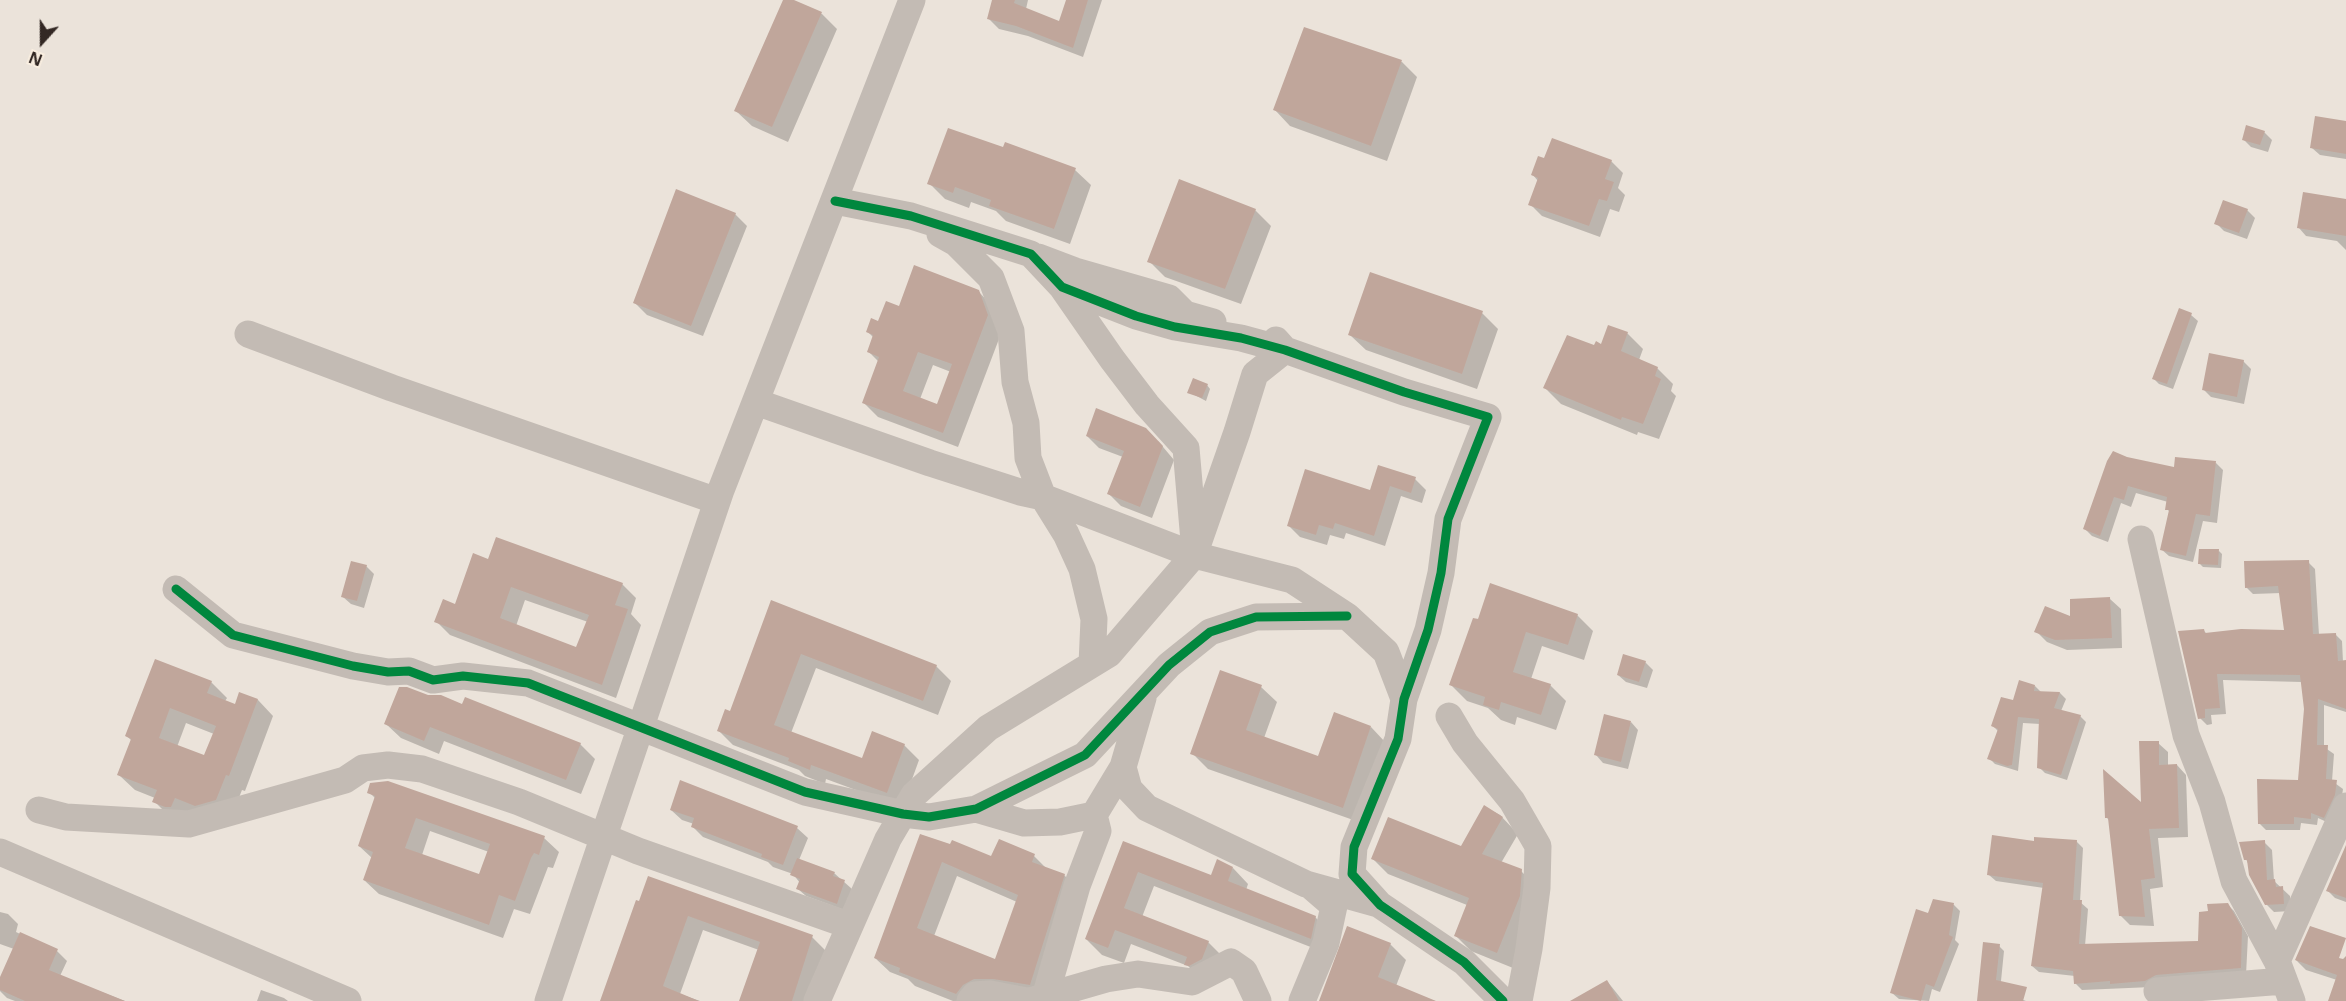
<!DOCTYPE html>
<html>
<head>
<meta charset="utf-8">
<style>
  body { margin:0 }
  #map { position:relative; width:2346px; height:1001px; overflow:hidden; background:#ebe3da; font-family:"Noto Sans",sans-serif }
  canvas { display:block }
  .north { position:absolute; left:12px; top:12px; width:60px; height:60px; -webkit-text-stroke:4px #f9eee0; paint-order:stroke; rotate:201deg; font-size:16px; font-weight:700; line-height:24px; text-align:center; color:#332824 }
  .north::after { content:''; display:block; margin:auto; width:21px; height:27px; background:#332824; clip-path:polygon(50% 0,100% 100%,50% 72%,0 100%) }
</style>
</head>
<body>
<div id="map">
<canvas width="2346" height="1001"></canvas>
<div class="north">N</div>
</div>
<script>
const g = document.querySelector('canvas').getContext('2d');
g.lineJoin = 'round';
function fill(path, color) {
  g.fillStyle = color;
  g.fill(path, 'evenodd');
}
function toPath(rows) {
  const path = new Path2D();
  for (const r of rows) {
    path.moveTo(r[0], r[1]);
    for (let i = 2; i < r.length; i += 2) path.lineTo(r[i], r[i + 1]);
  }
  return path;
}
function strokePath(path, color, width, dash) {
  g.strokeStyle = color;
  g.lineWidth = width;
  g.lineCap = dash ? 'butt' : 'round';
  g.setLineDash(dash || []);
  g.stroke(path);
}
const shadow = toPath([
  [784,0,791,0,822,14,837,29,788,142,752,126,736,111],
  [994,0,1028,0,1026,9,1060,23,1068,0,1102,0,1083,57,1028,36,999,29,988,18],
  [1305,29,1402,62,1417,77,1387,161,1290,126,1275,110],
  [2346,123,2346,159,2320,155,2312,148],
  [2264,132,2272,140,2268,152,2251,147,2243,139],
  [1004,149,1075,170,1091,185,1070,244,1006,221,996,211,971,202,969,208,945,199,929,183],
  [1611,161,1623,173,1618,188,1625,195,1619,212,1610,209,1600,237,1542,216,1530,204,1538,181,1533,175],
  [2346,201,2346,250,2337,241,2306,236,2299,228],
  [1255,210,1271,226,1241,304,1165,277,1149,261],
  [2247,210,2255,218,2247,239,2224,231,2216,223],
  [735,214,747,226,703,336,647,315,635,303],
  [978,291,993,307,1002,331,958,447,878,417,863,402,879,362,869,352,874,338,868,332,879,323],
  [933,365,951,372,938,406,920,399],
  [2179,310,2191,315,2198,321,2173,389,2159,384,2153,378],
  [1482,313,1498,329,1477,389,1366,350,1350,335],
  [1627,333,1643,349,1639,360,1657,368,1673,384,1671,391,1676,396,1659,439,1638,432,1637,435,1561,404,1545,388,1595,347],
  [2243,361,2251,369,2244,404,2211,397,2203,389],
  [1207,385,1210,389,1206,401,1189,392],
  [1087,436,1158,441,1174,460,1152,518,1121,506,1109,494,1123,457,1099,448],
  [2127,458,2175,469,2216,463,2223,470,2217,523,2203,521,2193,562,2169,556,2161,549,2170,512,2167,509,2168,502,2136,493,2131,507,2121,503,2108,542,2092,536,2085,529],
  [1379,467,1415,479,1426,490,1422,503,1401,496,1385,546,1346,533,1344,539,1330,535,1327,545,1300,537,1289,526,1371,492],
  [2219,551,2222,554,2221,568,2203,567,2200,564],
  [489,560,622,584,636,598,631,614,641,625,616,698,450,635,436,621,455,606],
  [525,600,588,622,577,649,516,626],
  [2308,562,2315,569,2319,635,2335,634,2342,641,2343,662,2346,662,2346,712,2324,705,2324,747,2334,754,2332,781,2343,789,2341,803,2331,824,2318,818,2317,825,2301,823,2300,830,2266,830,2259,823,2299,782,2305,709,2302,682,2223,680,2226,714,2211,715,2212,724,2207,725,2200,718,2204,631,2208,635,2285,632,2281,593,2253,594,2246,587],
  [366,566,374,574,364,608,351,604,343,597],
  [2110,599,2121,609,2122,648,2067,650,2047,642,2036,631,2072,618],
  [772,602,936,666,951,681,938,715,816,668,791,733,863,760,904,745,919,760,902,807,826,779,825,784,805,776,799,770,733,745,718,730,731,713],
  [1577,615,1593,631,1584,660,1542,646,1531,679,1550,685,1566,701,1556,730,1517,717,1515,725,1501,720,1488,708,1467,701,1451,685,1474,619],
  [155,661,211,682,227,698,225,701,236,705,240,694,258,700,273,716,245,791,242,790,232,815,170,817,154,801,155,798,135,790,119,775,132,741,127,736],
  [186,723,214,734,205,757,177,747],
  [1645,662,1653,670,1647,688,1626,682,1618,675],
  [2035,686,2041,692,2060,693,2066,699,2061,711,2080,716,2086,722,2067,780,2045,773,2039,767,2040,724,2023,723,2018,771,1995,764,1989,758,1999,732,1993,726,2014,702],
  [1261,687,1277,702,1264,738,1319,758,1371,727,1386,743,1359,822,1208,769,1192,753],
  [463,706,580,744,595,759,581,794,444,741,439,754,401,738,386,724],
  [1631,722,1638,730,1628,769,1603,763,1596,755],
  [2158,743,2168,752,2168,766,2177,765,2186,775,2188,837,2158,838,2163,887,2150,889,2154,926,2130,925,2120,915,2110,821,2106,817,2142,805],
  [681,782,797,828,808,838,799,860,834,873,852,889,844,910,806,896,798,889,800,883,793,874,773,867,768,862,703,837,693,827,694,824,682,820,671,810],
  [369,792,544,838,559,852,553,868,548,867,530,914,514,909,503,938,379,894,364,880,372,858,359,846,376,799],
  [430,831,489,852,480,876,422,855],
  [1485,807,1500,815,1518,834,1501,863,1521,871,1536,886,1513,968,1471,951,1456,936,1467,905,1388,874,1373,859,1462,847],
  [921,836,992,858,1034,856,1048,870,1064,875,1079,890,1044,999,953,1001,915,986,908,979,890,972,875,958],
  [957,876,1017,902,996,961,934,936],
  [2076,841,2083,848,2080,902,2088,909,2085,946,2200,943,2209,912,2227,904,2234,911,2248,936,2246,975,2152,987,2082,990,2075,983,2075,976,2039,972,2032,966,2044,888,1996,881,1989,875,2035,842],
  [2264,842,2272,850,2274,881,2290,896,2291,911,2274,912,2266,904,2246,859],
  [1124,843,1212,877,1233,868,1248,884,1246,890,1315,917,1331,933,1326,953,1154,886,1142,917,1208,942,1224,958,1202,980,1188,966,1131,944,1124,963,1102,955,1086,939],
  [2346,851,2346,902,2335,898,2327,890],
  [1934,901,1954,905,1960,911,1955,940,1959,944,1940,992,1932,989,1929,1001,1899,999,1892,993],
  [640,903,812,937,827,952,812,1001,740,1001,759,950,703,930,680,994,700,1001,601,1001],
  [0,912,8,914,18,924,16,932,57,951,67,961,60,976,125,1001,15,1001,7,998,0,991,0,980,14,949,0,944],
  [1390,944,1406,960,1396,986,1435,1001,1320,1001],
  [1999,946,2004,951,2000,991,2026,1001,1978,1001],
  [2296,960,2346,962,2346,1001,2329,1001,2337,980,2306,970],
  [1607,981,1623,1001,1573,1001],
  [261,990,284,998,288,1001,257,1001]
]);
const building = toPath([
  [783,0,794,0,822,12,772,127,734,111],
  [992,0,1015,0,1014,3,1059,21,1066,0,1088,0,1073,48,1016,26,987,19],
  [1304,27,1402,60,1371,146,1273,110],
  [2315,116,2346,121,2346,154,2310,148],
  [2246,125,2265,131,2260,145,2242,140],
  [948,128,1003,147,1005,142,1076,168,1054,229,989,206,991,200,955,187,953,193,927,184],
  [1552,138,1612,160,1605,179,1614,182,1607,201,1599,199,1589,226,1528,205,1538,178,1531,175,1538,156,1544,158],
  [1179,179,1256,209,1225,289,1147,262],
  [676,189,736,213,691,326,633,303],
  [2303,192,2346,199,2346,236,2297,228],
  [2223,200,2248,209,2239,233,2214,224],
  [914,265,979,290,988,315,943,433,862,403,879,357,867,352,873,335,866,332,871,318,878,321,886,301,899,306],
  [918,352,952,364,937,404,903,391],
  [1370,272,1483,311,1462,374,1348,335],
  [2179,308,2192,313,2167,384,2152,379],
  [1608,325,1628,332,1621,351,1658,367,1655,376,1661,379,1643,424,1622,417,1621,420,1543,388,1567,335,1594,345,1596,341,1601,344],
  [2209,353,2244,360,2237,397,2202,390],
  [1193,378,1208,384,1202,398,1187,393],
  [1096,408,1146,428,1163,446,1140,507,1107,494,1124,451,1086,436],
  [2113,451,2127,457,2174,467,2175,457,2216,461,2210,516,2196,514,2186,556,2160,550,2169,510,2165,510,2167,497,2128,486,2124,500,2114,497,2100,536,2083,529,2107,461],
  [1378,465,1416,477,1411,493,1390,486,1374,536,1335,523,1333,529,1319,525,1316,535,1287,526,1305,469,1370,490],
  [496,537,623,583,615,605,628,609,602,685,434,622,443,599,455,604,473,553,488,559],
  [511,587,589,615,576,647,500,618],
  [2199,549,2219,549,2218,565,2198,564],
  [2309,560,2313,634,2336,633,2338,661,2346,660,2346,709,2318,699,2317,745,2328,745,2326,779,2337,780,2335,795,2324,818,2311,813,2311,819,2294,817,2294,824,2258,824,2257,779,2298,780,2304,709,2300,675,2217,674,2220,708,2205,709,2205,718,2198,719,2178,631,2204,629,2205,633,2241,629,2284,630,2278,586,2245,588,2244,561],
  [351,561,367,565,357,601,341,597],
  [1490,583,1578,614,1568,645,1526,632,1513,672,1551,684,1541,715,1501,702,1499,710,1483,705,1485,697,1449,685,1473,618,1478,619],
  [2110,597,2112,638,2055,640,2034,632,2045,606,2070,616,2070,599],
  [771,600,937,665,923,701,801,654,774,725,862,758,872,731,905,744,887,793,811,765,810,770,788,761,789,758,717,731,725,709,730,711],
  [1623,654,1646,661,1639,682,1617,675],
  [155,659,212,681,207,693,235,704,239,692,258,699,229,776,226,775,216,800,195,806,175,798,171,807,165,807,152,802,157,790,117,775,131,739,125,736],
  [170,708,216,726,204,755,159,738],
  [1220,670,1262,685,1246,730,1318,756,1334,712,1371,726,1343,808,1190,754],
  [2019,680,2035,685,2034,691,2060,692,2054,708,2081,715,2061,775,2037,768,2039,719,2018,717,2012,765,2007,766,1987,759,1998,729,1991,726,2001,697,2013,700],
  [399,687,407,687,428,695,441,695,462,704,465,697,581,743,566,780,430,727,424,741,384,724],
  [1604,714,1631,721,1621,762,1594,755],
  [2139,741,2159,741,2159,765,2177,764,2179,828,2149,829,2155,878,2141,880,2145,917,2119,916,2108,818,2105,818,2103,769,2141,802],
  [680,780,798,826,783,865,761,857,762,854,691,827,694,818,670,810],
  [388,781,545,836,539,855,534,853,531,858,515,901,499,895,489,925,363,880,373,852,358,846,375,796,367,793,370,783],
  [416,818,490,844,479,874,405,848],
  [1484,805,1503,817,1482,854,1522,869,1520,896,1497,953,1454,936,1469,898,1371,859,1388,817,1461,846],
  [920,834,950,844,952,840,991,856,999,839,1035,854,1032,862,1065,874,1030,985,993,979,974,979,963,985,956,994,899,972,900,968,874,958],
  [942,862,1018,895,995,959,917,928],
  [1992,835,2034,841,2034,837,2077,840,2073,900,2082,900,2079,944,2198,941,2199,912,2208,911,2207,904,2228,903,2242,928,2241,968,2156,975,2145,981,2110,984,2110,981,2074,984,2073,971,2031,966,2043,883,1987,875],
  [2265,840,2267,880,2275,879,2276,887,2283,886,2284,904,2265,905,2249,875,2247,860,2244,860,2239,842],
  [1123,841,1211,875,1217,859,1233,867,1228,881,1316,916,1311,939,1138,872,1124,908,1209,941,1202,959,1189,966,1184,965,1187,957,1115,930,1108,948,1085,939],
  [2346,845,2346,898,2326,891],
  [797,858,835,872,833,876,845,880,837,904,796,889,800,879,790,875],
  [648,876,813,935,792,1001,739,1001,760,942,688,916,663,986,699,1001,600,1001,636,900,639,901],
  [1933,899,1954,903,1949,935,1953,937,1934,987,1926,984,1921,1001,1890,993,1916,909,1928,913],
  [1347,926,1391,943,1378,977,1436,1001,1319,1001],
  [2310,926,2346,938,2339,958,2343,959,2346,956,2346,1001,2328,1001,2337,975,2295,960],
  [20,932,58,949,49,970,125,1001,25,1001,0,990,0,977],
  [1983,942,2000,944,1996,980,2027,987,2023,1001,1977,1001],
  [1607,980,1619,1001,1570,1001]
]);
const minor = toPath([
  [835,201,911,216,1031,254,1062,287,1136,316,1175,327,1241,338,1285,350,1404,392,1488,417,1448,519,1441,573,1428,630,1404,699,1398,739,1354,847,1352,874,1380,905,1464,962,1503,1001],
  [940,234,956,243,991,278,1011,331,1015,382,1026,423,1028,458,1043,497,1066,534,1082,569,1094,619,1092,664],
  [1038,257,1075,271,1169,298,1185,314,1213,322],
  [1062,287,1112,359,1147,405,1186,448,1194,541],
  [248,334,392,388,717,501],
  [756,402,930,463,1020,492,1043,497,1194,555,1292,580,1347,616,1386,652,1404,699],
  [2141,539,2186,735,2212,802,2234,881,2277,961],
  [176,589,233,635,353,666,388,672,409,671,433,680,463,676,528,683,805,792,903,814,929,817,976,809,1085,755,1169,665,1210,632,1256,617,1347,616],
  [1143,698,1123,767,1129,789,1147,808,1306,884,1378,904],
  [1449,716,1465,743,1512,801,1538,846,1537,888,1529,949,1519,1001],
  [976,809,1024,823,1060,822,1094,815,1123,767],
  [39,810,66,817,189,824,345,780,363,768,388,765,422,769,519,802,638,851,848,925],
  [0,852,348,1001],
  [2157,991,2284,981],
  [548,1001,721,490,912,0],
  [817,1001,888,839,914,795,988,728,1109,654,1194,555,1237,432,1255,374,1285,350,1276,340],
  [970,1001,975,995,990,994,1026,1001],
  [1030,1001,1106,979,1138,974,1192,982,1231,962,1244,971,1258,1001],
  [1044,1001,1077,886,1098,831,1094,815],
  [1302,1001,1326,943,1334,906,1312,887],
  [2292,1001,2277,961,2346,806]
]);
const cycleway = toPath([
  [835,201,911,216,1031,254,1062,287,1136,316,1175,327,1241,338,1285,350,1404,392,1488,417,1448,519,1441,573,1428,630,1404,699,1398,739,1354,847,1352,874,1380,905,1464,962,1503,1001],
  [176,589,233,635,353,666,388,672,409,671,433,680,463,676,528,683,805,792,903,814,929,817,976,809,1085,755,1169,665,1210,632,1256,617,1347,616]
]);
fill(shadow, '#0003');
fill(building, '#c0a69b');
strokePath(minor, '#c3bbb4', 27);
strokePath(cycleway, '#00873e', 9);
</script>
</body>
</html>
